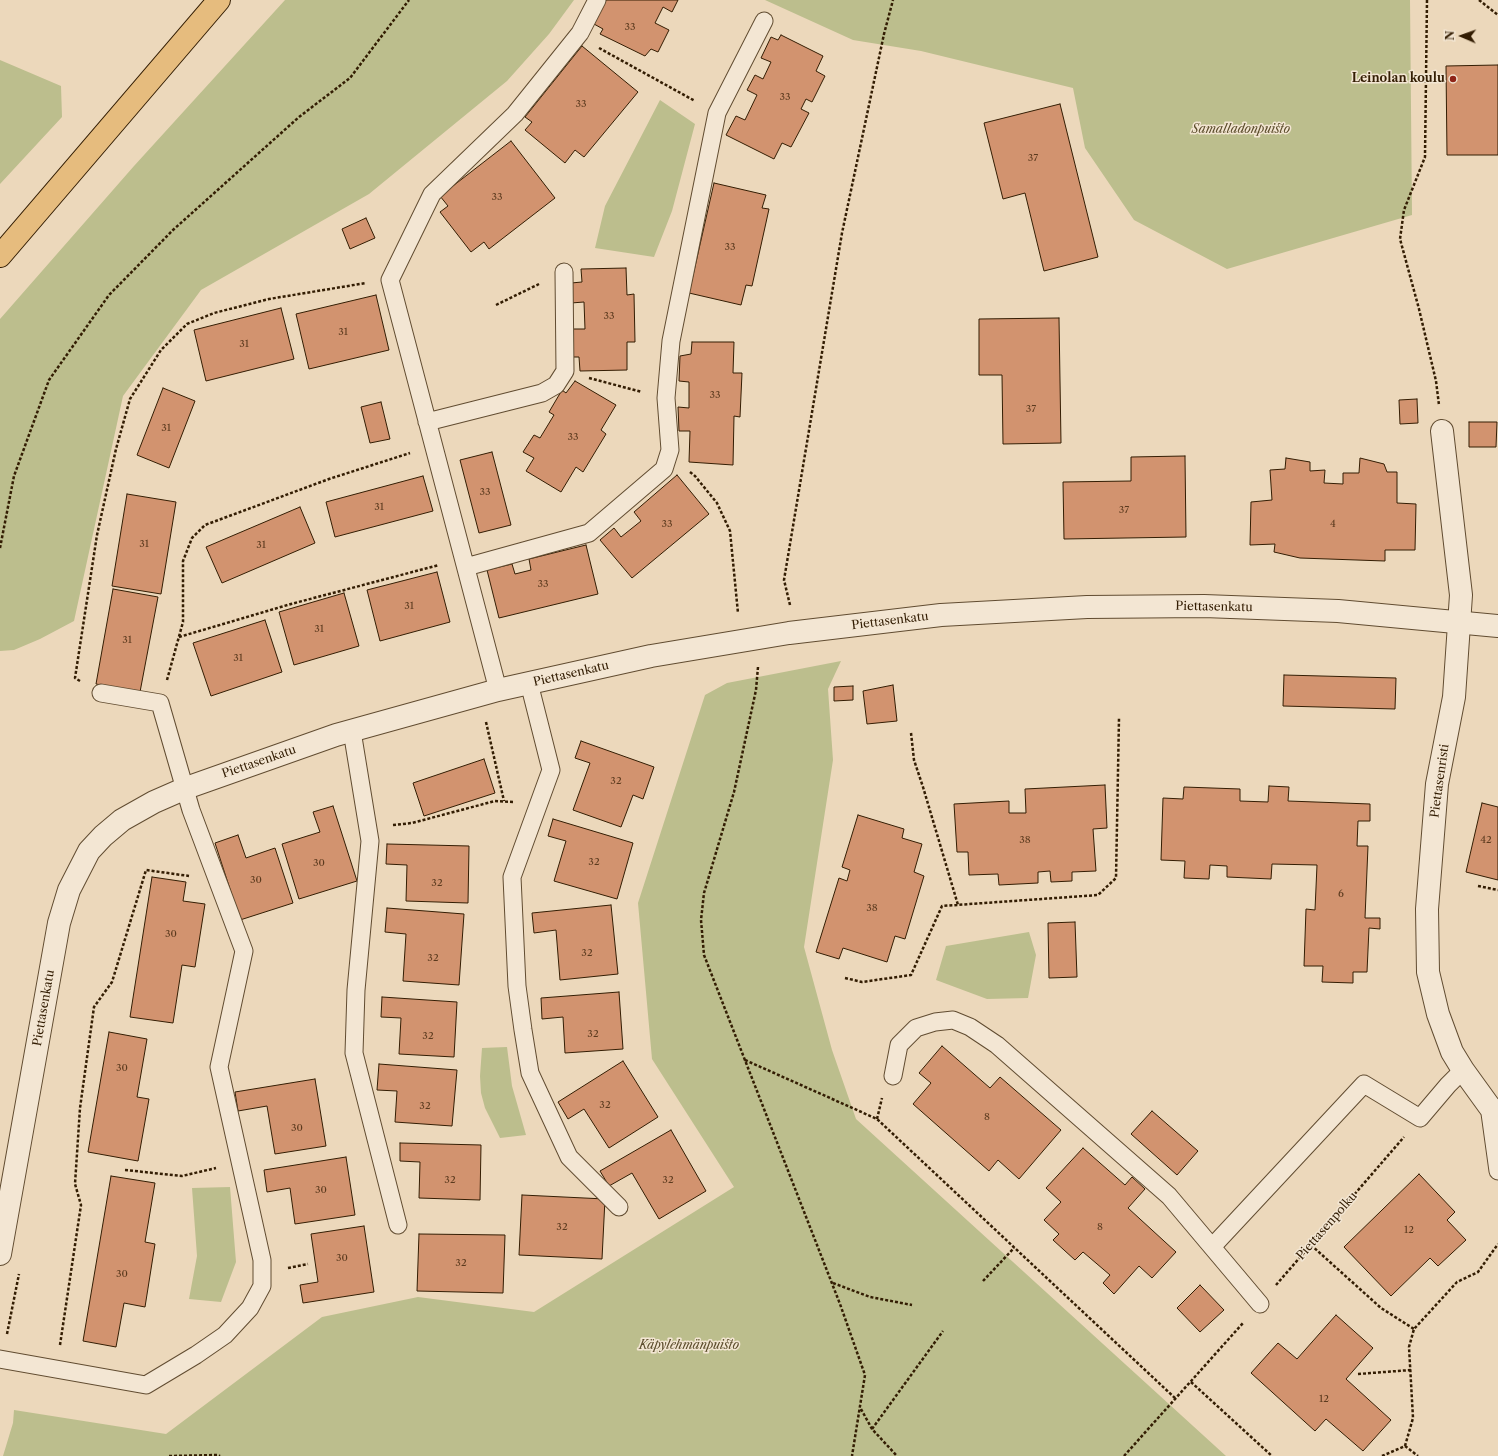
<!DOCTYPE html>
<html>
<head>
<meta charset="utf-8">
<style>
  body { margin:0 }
  #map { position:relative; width:1498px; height:1456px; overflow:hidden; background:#ecd8bb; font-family:"Libre Caslon Text",serif }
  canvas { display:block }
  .north { position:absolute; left:1442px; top:16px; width:40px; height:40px; -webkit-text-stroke:3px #f3e6d3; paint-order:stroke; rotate:272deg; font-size:11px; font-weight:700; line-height:16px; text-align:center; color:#331d03 }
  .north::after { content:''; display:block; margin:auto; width:14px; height:18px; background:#331d03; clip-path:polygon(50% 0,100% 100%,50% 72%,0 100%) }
</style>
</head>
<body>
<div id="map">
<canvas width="1498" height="1456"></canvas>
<div class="north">N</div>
</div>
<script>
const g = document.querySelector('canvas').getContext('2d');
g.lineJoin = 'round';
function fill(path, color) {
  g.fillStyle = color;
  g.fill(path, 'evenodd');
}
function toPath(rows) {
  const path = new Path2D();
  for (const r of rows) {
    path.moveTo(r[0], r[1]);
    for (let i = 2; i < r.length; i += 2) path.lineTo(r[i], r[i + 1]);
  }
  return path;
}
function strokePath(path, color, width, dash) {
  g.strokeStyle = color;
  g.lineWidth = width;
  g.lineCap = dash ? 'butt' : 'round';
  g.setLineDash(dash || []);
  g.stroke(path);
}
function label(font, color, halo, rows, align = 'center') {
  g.font = font + ' "Libre Caslon Text",serif';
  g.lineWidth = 3;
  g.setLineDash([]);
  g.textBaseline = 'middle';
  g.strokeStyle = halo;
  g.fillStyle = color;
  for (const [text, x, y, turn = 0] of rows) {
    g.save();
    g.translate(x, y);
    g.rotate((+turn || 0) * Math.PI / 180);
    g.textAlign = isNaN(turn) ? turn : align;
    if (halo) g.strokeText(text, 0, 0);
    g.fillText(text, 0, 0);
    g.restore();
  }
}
const green = toPath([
  [285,0,574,0,549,34,507,81,369,194,201,290,123,396,74,621,40,639,14,650,0,651,0,319,134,166],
  [765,0,1410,0,1412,215,1227,269,1134,220,1085,148,1073,88,921,51,853,40],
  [0,60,61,86,62,117,0,184],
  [660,100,695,124,672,211,654,257,595,248,605,206],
  [841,661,828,689,833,760,804,947,832,1050,856,1119,1226,1456,3,1456,13,1423,14,1410,166,1434,322,1317,418,1297,534,1312,734,1187,652,1059,638,903,705,695,727,683],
  [1029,932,1036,955,1028,998,987,999,936,980,946,946],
  [507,1047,512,1086,526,1135,500,1138,485,1108,481,1093,480,1076,482,1048],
  [230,1187,236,1262,221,1302,189,1299,197,1256,192,1188]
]);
const building = toPath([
  [606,0,678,0,672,12,663,7,655,23,669,30,658,52,651,49,645,56,600,34,603,29,594,24,606,0],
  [781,35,823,56,816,71,825,76,812,102,806,99,801,109,809,113,791,147,782,143,774,159,726,135,736,116,745,120,757,95,747,90,755,75,763,79,771,62,761,58,771,37,778,40,781,35],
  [582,46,638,92,584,157,575,150,565,163,525,130,532,122,525,117,582,46],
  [1498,65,1498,155,1447,155,1446,66,1498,65],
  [1060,104,1098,257,1044,271,1025,193,1003,199,984,123,1060,104],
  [511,141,555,198,489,249,484,242,471,252,440,212,448,206,440,196,511,141],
  [714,183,766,195,762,208,769,209,752,286,746,285,741,305,689,293,714,183],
  [366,218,375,238,350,249,342,229,366,218],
  [626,268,627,295,634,294,635,342,627,342,627,370,580,371,579,357,570,357,570,329,585,329,584,302,571,303,571,283,582,282,581,269,626,268],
  [376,295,389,350,309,369,296,314,376,295],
  [281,308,294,359,206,381,194,330,281,308],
  [1059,318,1061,443,1003,444,1002,375,979,375,979,319,1059,318],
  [692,342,734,342,733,373,742,373,740,417,734,416,733,465,689,462,690,431,679,431,678,407,689,408,689,382,679,381,680,356,691,354,692,342],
  [575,381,616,405,601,430,606,434,583,472,576,467,561,492,526,471,534,458,523,452,534,435,540,438,554,415,549,412,562,390,566,393,575,381],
  [163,388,195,401,169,468,137,455,163,388],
  [1417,399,1418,423,1400,424,1399,400,1417,399],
  [381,402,390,439,370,443,361,407,381,402],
  [1469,422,1497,422,1496,447,1469,447,1469,422],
  [492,452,511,525,479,533,460,460,492,452],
  [1185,456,1186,537,1064,539,1063,482,1131,481,1131,457,1185,456],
  [1286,458,1310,462,1310,471,1325,470,1324,483,1343,484,1343,473,1359,473,1360,458,1384,464,1387,472,1397,472,1397,503,1416,504,1415,550,1385,550,1385,561,1300,558,1274,552,1275,544,1250,545,1251,502,1272,500,1270,470,1285,469,1286,458],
  [677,475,709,514,632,578,600,540,614,528,621,537,641,521,634,512,677,475],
  [423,476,433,511,335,537,326,502,423,476],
  [127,494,176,502,161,594,112,586,127,494],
  [300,507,315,543,222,583,206,547,300,507],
  [586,545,598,594,499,618,487,570,512,564,515,574,531,570,529,559,586,545],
  [437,572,450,622,380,641,367,590,437,572],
  [113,589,158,597,140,692,96,684,113,589],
  [344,593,359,646,294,665,279,612,344,593],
  [265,620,282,672,211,696,193,643,265,620],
  [1284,675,1396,678,1395,709,1283,706,1284,675],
  [893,685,897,721,867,724,863,691,893,685],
  [853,686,853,700,834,701,834,687,853,686],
  [581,741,654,767,643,799,633,795,621,827,573,810,590,763,575,758,581,741],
  [484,759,495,793,424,816,413,783,484,759],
  [1105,785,1107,828,1093,829,1096,871,1072,872,1072,881,1051,882,1050,871,1038,872,1038,883,999,885,998,874,969,875,968,852,957,852,954,804,1009,801,1009,813,1026,813,1025,789,1105,785],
  [1269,786,1289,787,1288,801,1370,804,1370,821,1358,821,1357,846,1368,846,1365,918,1380,918,1380,929,1369,928,1367,972,1353,972,1353,983,1322,982,1323,966,1304,966,1306,909,1315,910,1317,865,1272,864,1271,879,1227,877,1227,866,1210,865,1209,879,1184,878,1185,861,1161,860,1163,798,1183,799,1184,787,1240,789,1240,801,1268,802,1269,786],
  [1482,803,1498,807,1498,880,1466,872,1482,803],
  [333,806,357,881,299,899,282,844,320,832,313,812,333,806],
  [858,815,904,829,902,838,922,844,914,872,924,876,905,939,895,936,887,962,843,948,839,959,816,952,839,878,847,881,850,870,842,867,858,815],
  [553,819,633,843,617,899,554,881,566,841,548,836,553,819],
  [238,835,246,858,275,848,293,903,240,920,215,843,238,835],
  [387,844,469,846,468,903,406,901,407,865,386,864,387,844],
  [152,877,186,882,183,901,205,904,195,967,182,965,173,1023,130,1017,152,877],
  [611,905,618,974,560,980,556,930,534,933,532,913,611,905],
  [387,908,464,914,459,985,403,981,406,934,385,932,387,908],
  [1075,922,1077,977,1049,978,1048,923,1075,922],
  [619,992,623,1049,565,1053,563,1017,542,1019,541,998,619,992],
  [382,997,457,1002,454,1057,399,1054,401,1018,381,1017,382,997],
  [109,1032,147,1039,137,1097,149,1099,138,1161,88,1152,109,1032],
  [942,1046,990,1088,1000,1077,1061,1130,1019,1179,998,1160,989,1171,913,1104,931,1083,919,1073,942,1046],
  [623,1061,658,1117,609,1148,584,1109,568,1119,558,1102,623,1061],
  [379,1064,457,1070,452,1126,395,1122,397,1091,377,1090,379,1064],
  [315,1079,326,1146,275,1154,267,1106,238,1111,235,1092,315,1079],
  [1152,1111,1198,1151,1177,1175,1131,1134,1152,1111],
  [671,1130,706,1191,659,1219,632,1173,609,1186,600,1171,671,1130],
  [400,1143,481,1145,480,1200,419,1198,420,1162,400,1161,400,1143],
  [1083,1148,1125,1185,1132,1177,1145,1189,1128,1208,1176,1252,1152,1278,1139,1266,1114,1294,1103,1283,1110,1275,1083,1252,1075,1260,1053,1240,1059,1234,1044,1220,1061,1202,1046,1188,1083,1148],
  [346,1157,355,1215,295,1224,290,1188,267,1192,264,1170,346,1157],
  [1419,1174,1455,1212,1447,1220,1466,1240,1438,1266,1430,1258,1391,1296,1344,1247,1419,1174],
  [111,1176,155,1183,145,1242,155,1244,145,1307,124,1303,116,1347,83,1341,111,1176],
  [522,1195,605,1199,602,1259,519,1255,522,1195],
  [364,1226,374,1292,303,1303,300,1285,318,1282,311,1234,364,1226],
  [419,1234,505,1235,503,1293,417,1291,419,1234],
  [1200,1285,1224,1310,1200,1332,1177,1308,1200,1285],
  [1336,1315,1373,1348,1346,1379,1391,1420,1363,1451,1326,1419,1315,1431,1251,1373,1278,1343,1297,1359,1336,1315]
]);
const path = toPath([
  [1427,0,1425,157,1404,210,1400,239,1419,309,1436,381,1439,405],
  [1479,0,1498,15],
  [599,48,695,101],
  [496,305,539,284],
  [589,378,642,392],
  [690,472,695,476,717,503,730,531,738,613],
  [0,548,14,476,49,380,109,295,173,230,299,117,350,78,409,0],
  [790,605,784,580,842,233,884,34,893,0],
  [179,637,291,604,439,565],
  [758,667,756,690,734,792,704,893,701,920,704,955,840,1304,865,1375,852,1456],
  [167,680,183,622,183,561,192,538,205,525,329,479,410,453],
  [80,681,75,678,97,535,116,449,130,399,161,350,187,324,214,313,269,299,366,283],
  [486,722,504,801],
  [911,733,914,760,923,787,958,905],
  [393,825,412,823,495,801,513,802],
  [1478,886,1498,890],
  [845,978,862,982,911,975,942,906,1098,895,1116,878,1119,718],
  [745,1060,877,1119,1176,1399],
  [877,1119,882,1098],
  [125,1170,182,1176,216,1168],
  [1311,1245,1381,1308,1414,1329],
  [288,1268,308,1264],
  [983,1281,1014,1248],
  [833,1283,870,1297,912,1305],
  [1276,1285,1404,1137],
  [7,1334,19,1274],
  [60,1345,81,1205,75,1184,80,1108,94,1007,112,982,146,870,189,876],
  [1358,1374,1411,1370],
  [1191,1382,1272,1456],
  [861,1409,872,1429,897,1456],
  [872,1429,943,1331],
  [1405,1446,1418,1456],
  [169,1456,218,1455,220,1456],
  [1124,1456,1243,1323],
  [1382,1456,1405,1446,1413,1418,1409,1347,1414,1329,1457,1282,1478,1272,1498,1244]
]);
const service = toPath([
  [427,422,542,393,556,385,565,371,564,272],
  [466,567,589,533,664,469,670,450,666,398,671,341,717,113,764,21],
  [529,683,551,770,512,877,517,986,523,1030,530,1073,569,1157,619,1207],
  [498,690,390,280,432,194,515,114,580,33,597,0],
  [352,731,370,841,356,990,354,1053,398,1225],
  [893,1076,899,1045,916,1028,935,1022,953,1020,970,1027,997,1045,1169,1196,1260,1304],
  [1489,1106,1498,1171],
  [1212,1247,1364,1084,1420,1118,1448,1085,1463,1070],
  [0,1359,146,1385,196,1355,225,1335,250,1308,262,1286,262,1260,219,1067,244,951,191,810,160,703,101,693]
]);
const minor = toPath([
  [1442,431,1461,595,1454,697,1437,784,1427,909,1428,972,1438,1014,1452,1052,1463,1070,1489,1106,1498,1114]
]);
const tertiary = toPath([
  [0,1254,59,923,69,890,89,851,103,836,122,820,154,802,186,788,336,735,498,690,651,656,789,633,941,615,1087,607,1204,606,1338,611,1498,626]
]);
const trunk = toPath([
  [0,256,219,0]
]);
const markers = [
  [1453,79,4,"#8f2418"]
];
const numberNames = [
  ["33",630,27],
  ["33",785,97],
  ["33",581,104],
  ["37",1033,158],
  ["33",497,197],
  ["33",730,247],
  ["33",609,316],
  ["31",343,332],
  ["31",244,344],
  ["33",715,395],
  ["37",1031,409],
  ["31",166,428],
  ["33",573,437],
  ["33",485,492],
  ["31",379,507],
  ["37",1124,510],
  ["33",667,524],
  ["4",1333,524],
  ["31",144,544],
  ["31",261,545],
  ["33",543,584],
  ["31",409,606],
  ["31",319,629],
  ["31",127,640],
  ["31",238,658],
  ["32",616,781],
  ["38",1025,840],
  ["42",1486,840],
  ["32",594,862],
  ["30",319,863],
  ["30",256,880],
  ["32",437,883],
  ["6",1341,894],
  ["38",872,908],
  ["30",171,934],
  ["32",587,953],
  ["32",433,958],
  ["32",593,1034],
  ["32",428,1036],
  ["30",122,1068],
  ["32",605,1105],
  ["32",425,1106],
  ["8",987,1117],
  ["30",297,1128],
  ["32",450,1180],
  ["32",668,1180],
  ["30",321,1190],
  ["32",562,1227],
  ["8",1100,1227],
  ["12",1409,1230],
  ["30",342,1258],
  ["32",461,1263],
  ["30",122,1274],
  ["12",1324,1399]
];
const poiNames = [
  ["Leinolan koulu",1445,79]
];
const parkNames = [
  ["Samalladonpuisto",1241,130],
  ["Käpylehmänpuisto",689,1346]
];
const streetNames = [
  ["Piettasenkatu",1214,607,1],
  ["Piettasenkatu",890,621,-7],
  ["Piettasenkatu",571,674,-13],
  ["Piettasenkatu",259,762,-19],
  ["Piettasenristi",1440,781,-82],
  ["Piettasenkatu",44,1008,-80],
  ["Piettasenpolku",1327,1226,-49]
];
fill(green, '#bcbe8d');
fill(building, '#d2936f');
strokePath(building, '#331d03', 1);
strokePath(service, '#614c31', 19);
strokePath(minor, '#614c31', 24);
strokePath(tertiary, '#614c31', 24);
strokePath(trunk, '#331d03', 24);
strokePath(path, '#331d03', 2.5, [3, 2]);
strokePath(service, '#f3e6d3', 17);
strokePath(minor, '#f3e6d3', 22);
strokePath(tertiary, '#f3e6d3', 22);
strokePath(trunk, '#e6bc7e', 22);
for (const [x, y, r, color] of markers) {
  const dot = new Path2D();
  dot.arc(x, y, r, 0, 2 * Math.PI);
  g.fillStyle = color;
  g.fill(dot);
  strokePath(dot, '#f3e6d3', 1.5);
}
label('10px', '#5b3a1e', null, numberNames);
label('bold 12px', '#331d03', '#f3e6d3', poiNames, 'right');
label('italic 12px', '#5c4d2c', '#f3e6d3', parkNames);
label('12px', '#331d03', '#f3e6d3', streetNames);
</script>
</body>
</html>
